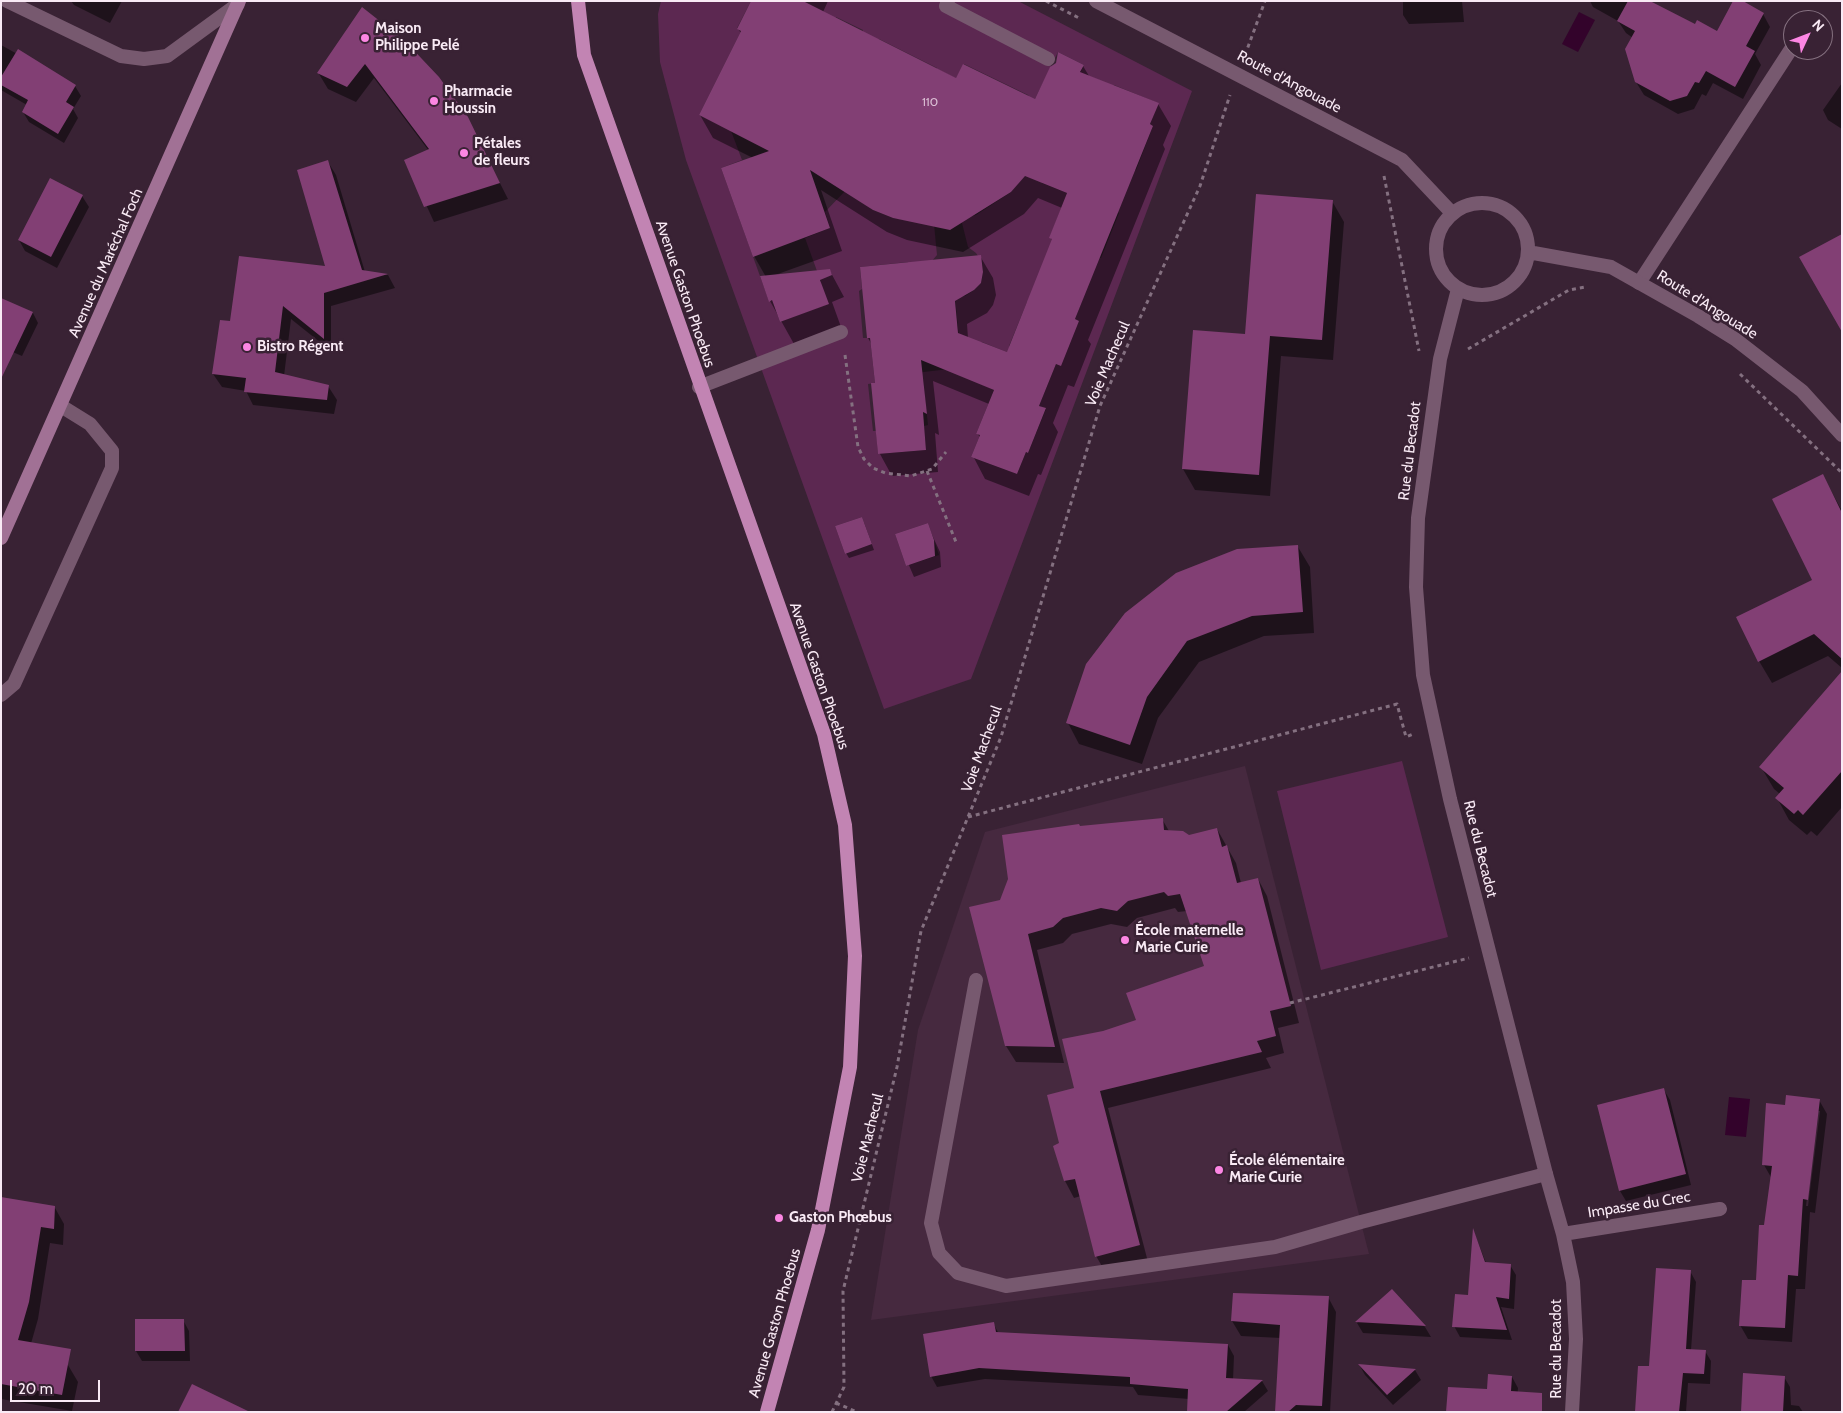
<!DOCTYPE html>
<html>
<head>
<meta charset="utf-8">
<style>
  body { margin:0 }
  #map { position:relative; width:1843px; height:1413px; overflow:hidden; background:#392234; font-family:Cabin,sans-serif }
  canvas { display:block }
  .frame { position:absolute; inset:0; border:2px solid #f9eaf5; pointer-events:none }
  .north { position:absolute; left:1783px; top:10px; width:50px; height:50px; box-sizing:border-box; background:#392234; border:1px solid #867281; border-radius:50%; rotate:47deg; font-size:14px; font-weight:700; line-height:20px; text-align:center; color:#f9eaf5 }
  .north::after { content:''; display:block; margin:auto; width:18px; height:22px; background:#fc86e3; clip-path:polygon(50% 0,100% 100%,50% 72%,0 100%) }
  .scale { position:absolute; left:10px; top:1380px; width:90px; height:22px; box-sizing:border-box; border:2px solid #f9eaf5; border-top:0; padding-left:6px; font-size:15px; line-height:18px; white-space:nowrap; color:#f9eaf5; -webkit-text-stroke:4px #392234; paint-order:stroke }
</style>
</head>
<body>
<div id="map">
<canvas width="1843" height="1413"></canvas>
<div class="frame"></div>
<div class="north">N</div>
<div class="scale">20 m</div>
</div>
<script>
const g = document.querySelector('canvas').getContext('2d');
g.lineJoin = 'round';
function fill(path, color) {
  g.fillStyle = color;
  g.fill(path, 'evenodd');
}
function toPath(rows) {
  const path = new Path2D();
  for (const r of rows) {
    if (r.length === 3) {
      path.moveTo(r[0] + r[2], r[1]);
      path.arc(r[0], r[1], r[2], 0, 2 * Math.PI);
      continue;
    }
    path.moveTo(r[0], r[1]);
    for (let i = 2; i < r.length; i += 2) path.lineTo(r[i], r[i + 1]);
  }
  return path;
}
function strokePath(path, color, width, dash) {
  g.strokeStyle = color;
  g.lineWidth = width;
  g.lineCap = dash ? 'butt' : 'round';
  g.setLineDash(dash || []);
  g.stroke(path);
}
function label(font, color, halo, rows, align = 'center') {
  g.font = font + ' Cabin,sans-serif';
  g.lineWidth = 5;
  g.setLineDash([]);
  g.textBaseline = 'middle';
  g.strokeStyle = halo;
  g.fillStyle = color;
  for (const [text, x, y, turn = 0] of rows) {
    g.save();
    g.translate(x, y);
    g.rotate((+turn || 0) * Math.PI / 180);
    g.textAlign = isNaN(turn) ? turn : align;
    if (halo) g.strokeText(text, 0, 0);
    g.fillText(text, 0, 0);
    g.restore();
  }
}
const built = toPath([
  [1245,766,1369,1254,871,1320,918,1030,985,832]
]);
const green = toPath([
  [661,1,751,1,737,28,741,31,699,115,721,126,727,120,742,160,721,168,769,301,772,300,780,322,825,305,818,284,821,282,805,238,830,228,825,212,846,190,873,210,893,218,934,224,937,255,911,285,908,262,860,267,862,289,859,291,863,338,870,338,875,383,868,384,873,431,876,431,878,454,926,450,924,426,928,425,923,378,915,373,949,369,994,390,976,434,980,435,971,457,1017,474,1026,452,1028,453,1046,409,1039,406,1056,364,1079,321,1075,319,1083,298,1027,302,1009,346,1014,355,982,342,960,350,955,297,965,296,974,290,981,283,983,272,982,262,976,253,968,247,961,219,976,215,1011,192,1037,159,1049,165,1042,183,1067,193,1050,237,1101,258,1119,213,1113,211,1129,168,1136,170,1153,126,1150,124,1158,103,1114,85,1105,106,1043,148,1084,65,1058,52,1033,103,1028,95,964,64,953,84,934,75,937,68,879,39,858,41,863,30,836,17,827,36,802,8,805,1,1018,1,1192,91,971,679,884,709,686,160,660,62,658,14],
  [862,517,872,544,845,554,835,526],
  [928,523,939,555,906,566,895,534],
  [1402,761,1448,937,1321,970,1277,791]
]);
const water = toPath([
  [1579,12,1595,20,1578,52,1562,44],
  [1729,1097,1750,1099,1746,1137,1725,1135]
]);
const shadow = toPath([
  [71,1,122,1,110,23,74,5],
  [752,1,828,1,823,12,957,79,1036,101,1083,66,1089,76,1158,104,1171,126,1163,145,1165,149,1088,340,1091,344,1074,387,1068,385,1053,423,1058,432,1041,475,1038,474,1029,496,985,479,973,456,980,438,978,434,989,404,933,381,939,435,935,433,938,472,892,476,880,454,876,384,872,345,868,338,980,256,993,278,996,295,993,305,987,313,967,324,968,338,1007,354,1053,241,1051,238,1062,208,1038,198,1024,214,963,252,907,240,887,232,821,190,842,251,775,275,830,271,844,297,832,302,841,327,794,344,770,301,766,277,754,256,753,158,713,138,700,115,741,33,738,29],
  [1403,1,1462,1,1464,22,1409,24,1403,15],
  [1590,1,1647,1,1696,26,1718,32,1763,14,1770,27,1755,54,1761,65,1743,99,1713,83,1706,96,1702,94,1694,109,1678,114,1644,95,1636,82,1633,38,1626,33,1618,21,1593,7],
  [363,9,467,118,508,199,434,222,406,161,429,151,374,78,356,102,328,89,319,74],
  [1,45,75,86,81,96,73,109,78,118,64,143,29,122,23,112,27,105,1,90],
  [1842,83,1842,129,1828,120,1823,110],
  [328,162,336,175,365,272,388,275,395,288,331,306,331,351,291,319,284,376,328,386,337,400,334,414,253,405,246,391,222,387,213,374,231,323,327,268],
  [82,196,89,207,57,268,25,251,19,240],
  [1332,201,1344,222,1333,360,1281,356,1270,496,1195,490,1183,469,1246,335],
  [1,299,33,313,38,323,22,356,1,347],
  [1823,476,1842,511,1842,668,1828,656,1772,683,1759,661,1813,581],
  [864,523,874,550,849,558,846,553],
  [927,524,940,552,941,567,914,577,896,535],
  [1298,547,1310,567,1314,633,1264,636,1199,662,1158,718,1142,764,1079,744,1068,723],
  [1842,673,1842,807,1817,836,1811,831,1807,835,1789,820,1777,798,1780,794,1774,789,1761,767],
  [1162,819,1169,831,1189,837,1217,829,1236,863,1241,883,1258,879,1267,896,1299,1023,1278,1028,1284,1053,1266,1058,1271,1068,1108,1108,1148,1262,1106,1273,1096,1256,1081,1196,1074,1198,1065,1181,1054,1146,1060,1144,1076,1089,1104,1032,1137,1021,1205,966,1187,911,1178,912,1175,908,1137,918,1127,927,1111,924,1072,934,1063,943,1037,950,1064,1063,1016,1062,1006,1046,1001,901,1080,828],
  [1664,1090,1670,1100,1691,1185,1626,1201,1620,1191,1599,1106],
  [1819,1100,1827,1114,1815,1213,1810,1212,1805,1289,1796,1289,1792,1342,1748,1339,1740,1325,1757,1282,1772,1179,1764,1165],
  [1817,1111,1820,1111,1808,1206,1806,1206],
  [1,1199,55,1208,64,1224,63,1245,50,1243,38,1319,30,1347,68,1365,78,1382,72,1411,1,1399],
  [1474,1232,1486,1263,1510,1265,1516,1275,1514,1309,1501,1307,1512,1340,1460,1337,1454,1326,1469,1296],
  [1690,1271,1696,1282,1691,1350,1705,1351,1711,1361,1710,1384,1688,1383,1686,1412,1636,1412,1650,1368],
  [1392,1291,1425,1327,1431,1337,1363,1333,1357,1323],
  [1234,1295,1328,1297,1336,1312,1330,1412,1276,1412,1281,1338,1241,1336,1232,1321],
  [183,1320,189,1331,190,1361,142,1361,136,1351,136,1321],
  [993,1323,999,1334,1228,1345,1234,1356,1233,1380,1262,1381,1268,1391,1244,1412,1188,1412,1189,1399,1138,1395,1133,1387,985,1379,937,1387,931,1376],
  [1360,1366,1415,1370,1421,1380,1393,1405,1365,1375],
  [1512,1377,1518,1388,1516,1412,1489,1391],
  [1784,1377,1790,1387,1791,1405,1799,1406,1803,1412,1742,1412]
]);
const building = toPath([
  [751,1,803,1,956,78,963,64,1035,99,1050,67,1056,63,1058,52,1084,65,1080,72,1159,103,1150,124,1153,126,1075,319,1079,321,1061,366,1056,364,1039,406,1046,408,1028,453,1026,452,1017,474,971,457,980,435,976,434,994,390,921,360,927,414,923,412,926,450,878,454,871,383,875,383,870,338,867,338,860,267,981,255,983,272,981,283,974,290,955,301,958,333,1007,352,1052,239,1049,238,1067,193,1025,176,1011,192,950,230,893,218,873,210,810,170,830,228,753,257,721,168,769,151,699,115,741,31,737,29],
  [1628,1,1650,1,1695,24,1697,20,1717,31,1733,1,1743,1,1764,13,1746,46,1755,51,1735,87,1706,71,1699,83,1695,82,1687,96,1670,101,1635,82,1625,49,1635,31,1617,21],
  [362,7,405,41,439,77,468,117,500,183,424,207,404,160,429,149,365,64,347,87,317,73],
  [18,49,76,85,66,102,74,107,58,134,22,112,28,100,1,85,1,77],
  [328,160,362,270,388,274,324,293,324,339,283,306,275,372,329,385,327,400,244,392,246,378,212,374,220,320,230,321,239,256,325,266,297,170],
  [50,178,83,195,51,257,18,240],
  [1256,194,1333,200,1322,340,1270,336,1259,475,1182,469,1193,330,1245,334],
  [1842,234,1842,332,1799,257],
  [830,269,832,275,820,280,829,304,780,322,772,300,769,302,760,276],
  [1,298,33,312,1,379],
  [1823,474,1842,513,1842,659,1814,634,1758,662,1736,617,1812,580,1772,499],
  [862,517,872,544,845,554,835,526],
  [928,523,934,540,935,556,906,566,895,534],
  [1298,545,1303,612,1252,616,1187,641,1147,697,1130,745,1066,723,1086,664,1125,613,1176,573,1237,549],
  [1842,671,1842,771,1803,815,1798,810,1794,814,1775,798,1784,788,1759,767],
  [1163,818,1164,830,1183,831,1189,835,1217,828,1222,847,1227,845,1237,883,1258,878,1291,1006,1270,1011,1276,1036,1257,1041,1262,1052,1100,1091,1140,1245,1095,1257,1075,1179,1064,1181,1053,1146,1059,1143,1047,1095,1074,1088,1062,1039,1103,1031,1136,1020,1126,993,1204,966,1180,894,1168,896,1164,892,1128,901,1117,911,1101,908,1063,918,1053,927,1028,934,1055,1047,1005,1046,969,907,1000,900,1008,879,1002,835,1079,824,1080,826],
  [1664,1088,1686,1174,1619,1191,1597,1105],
  [1786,1095,1820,1099,1808,1200,1803,1199,1798,1276,1788,1275,1785,1328,1739,1326,1742,1280,1756,1280,1759,1225,1764,1225,1772,1166,1762,1165,1766,1103,1785,1105],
  [1,1197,55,1206,54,1229,41,1227,29,1302,18,1340,71,1349,62,1395,1,1384],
  [1473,1228,1485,1262,1511,1264,1509,1299,1496,1297,1507,1330,1452,1327,1455,1294,1468,1295],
  [1656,1268,1691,1270,1686,1349,1706,1350,1704,1374,1683,1373,1679,1412,1635,1412,1638,1366,1649,1366],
  [1392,1289,1426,1326,1355,1322],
  [1233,1293,1329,1296,1322,1406,1296,1405,1288,1412,1275,1412,1280,1325,1231,1321],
  [135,1319,184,1319,185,1351,135,1351],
  [994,1322,996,1332,1228,1344,1226,1378,1263,1380,1226,1412,1187,1412,1188,1389,1130,1384,1130,1377,979,1368,930,1377,923,1334],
  [1358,1364,1416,1369,1387,1395],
  [1743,1373,1785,1376,1783,1412,1741,1412],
  [1488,1374,1512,1376,1511,1391,1542,1393,1542,1412,1446,1412,1448,1387,1487,1389],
  [192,1384,250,1412,178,1412]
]);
const path = toPath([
  [1046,1,1081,19],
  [1245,55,1265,1],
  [1384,176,1419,351],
  [1468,349,1569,290,1585,287],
  [845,355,858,447,864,459,873,468,885,473,911,476,932,469,946,452],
  [1740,374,1842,473],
  [927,471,956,542],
  [968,817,1397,704,1406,737,1413,734],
  [1290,1003,1469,958],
  [836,1403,857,1412],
  [832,1412,844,1387,843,1291,897,1067,921,931,1001,737,1100,406,1200,186,1230,95]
]);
const service = toPath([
  [948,1,946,6,1048,59],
  [1639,283,1793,46],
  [699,387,841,332],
  [1,695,14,684,112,468,112,451,90,424,61,406],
  [976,980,931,1223,939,1253,958,1273,1006,1286,1275,1247,1361,1222,1546,1174]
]);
const minor = toPath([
  [7,1,121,56,144,59,167,56,238,4],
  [1096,1,1402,160,1451,212],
  [1482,249,46],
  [1528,252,1611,267,1698,316,1735,339,1802,391,1842,435],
  [1458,289,1440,359,1418,518,1416,587,1423,675,1450,799,1546,1174,1563,1234,1573,1282,1576,1339,1572,1412],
  [1563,1234,1720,1209]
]);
const secondary = toPath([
  [1,538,239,1]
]);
const primary = toPath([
  [578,1,584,55,824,734,845,825,855,956,850,1067,818,1230,767,1412]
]);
const markers = [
  [365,38,5,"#fc86e3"],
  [434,101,5,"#fc86e3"],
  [464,153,5,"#fc86e3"],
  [247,347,5,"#fc86e3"],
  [1125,940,5,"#fc86e3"],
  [1219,1170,5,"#fc86e3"],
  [779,1218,5,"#fc86e3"]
];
const numberNames = [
  ["110",930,102]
];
const poiNames = [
  ["Maison",375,29],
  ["Philippe Pelé",375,46],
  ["Pharmacie",444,92],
  ["Houssin",444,109],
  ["Pétales",474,144],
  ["de fleurs",474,161],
  ["Bistro Régent",257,347],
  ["École maternelle",1135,931],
  ["Marie Curie",1135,948],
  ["École élémentaire",1229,1161],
  ["Marie Curie",1229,1178],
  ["Gaston Phœbus",789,1218]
];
const streetNames = [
  ["Route d'Angouade",1289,82,28],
  ["Avenue du Maréchal Foch",106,263,-66],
  ["Avenue Gaston Phoebus",685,294,71],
  ["Route d'Angouade",1707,305,32],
  ["Voie Machecul",1108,364,-67],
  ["Rue du Becadot",1410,451,-83],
  ["Avenue Gaston Phoebus",819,676,71],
  ["Voie Machecul",982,749,-70],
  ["Rue du Becadot",1480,849,76],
  ["Voie Machecul",868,1138,-76],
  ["Impasse du Crec",1639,1205,-9],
  ["Avenue Gaston Phoebus",775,1323,-74],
  ["Rue du Becadot",1557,1349,-90]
];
fill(built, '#46293f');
fill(green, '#5c2851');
fill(water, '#33032b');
fill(shadow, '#0007');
fill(building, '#823f74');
strokePath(path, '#847080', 3, [4, 4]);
strokePath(service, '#77596f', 14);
strokePath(minor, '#77596f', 14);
strokePath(secondary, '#a17195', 14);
strokePath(primary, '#c284b3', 14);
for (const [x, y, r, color] of markers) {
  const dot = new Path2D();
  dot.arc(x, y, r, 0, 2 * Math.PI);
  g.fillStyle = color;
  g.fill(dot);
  strokePath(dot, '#392234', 2);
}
label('12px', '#dbbfd5', null, numberNames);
label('bold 15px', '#f9eaf5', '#392234', poiNames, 'left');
label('15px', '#f9eaf5', '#392234', streetNames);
</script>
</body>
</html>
